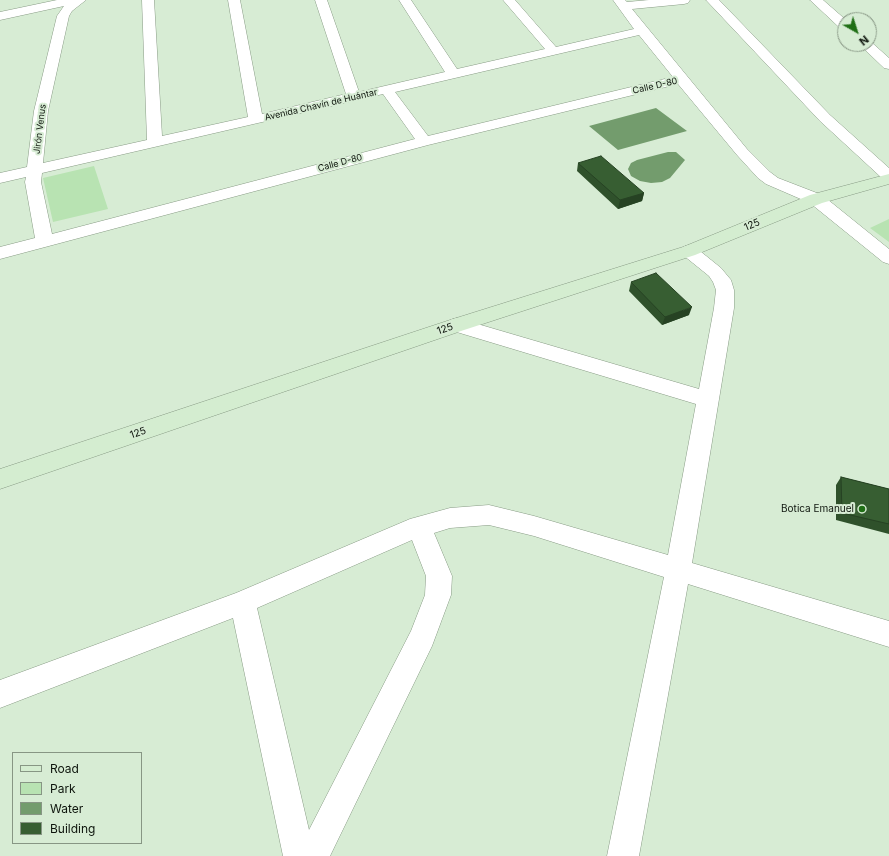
<!DOCTYPE html>
<html>
<head>
<meta charset="utf-8">
<style>
  body { margin:0 }
  #map { position:relative; width:889px; height:856px; overflow:hidden; background:#d7ecd4; font-family:Inter,sans-serif }
  canvas { display:block }
  .legend { position:absolute; left:12px; top:752px; width:130px; height:92px; box-sizing:border-box; background:#d7ecd4; border:1px solid #879684; margin:0; padding:5px 7px; list-style:none; font-size:12px; color:#0e150d }
  .legend li { display:flex; align-items:center; gap:8px; height:20px }
  .legend b { width:20px; border:1px solid #879684 }
  .north { position:absolute; left:837px; top:12px; width:40px; height:40px; box-sizing:border-box; background:#d7ecd4; border:1px solid #879684; border-radius:50%; rotate:141deg; font-size:11px; font-weight:700; line-height:16px; text-align:center; color:#0e150d }
  .north::after { content:''; display:block; margin:auto; width:14px; height:18px; background:#206f16; clip-path:polygon(50% 0,100% 100%,50% 72%,0 100%) }
</style>
</head>
<body>
<div id="map">
<canvas width="889" height="856"></canvas>
<ul class="legend">
<li><b style="height:5px;background:#d4edd0"></b>Road</li>
<li><b style="height:11px;background:#b8e3b2"></b>Park</li>
<li><b style="height:11px;background:#739c6d"></b>Water</li>
<li><b style="height:11px;background:#375e32"></b>Building</li>
</ul>
<div class="north">N</div>
</div>
<script>
const g = document.querySelector('canvas').getContext('2d');
g.lineJoin = 'round';
function fill(path, color) {
  g.fillStyle = color;
  g.fill(path, 'evenodd');
}
function toPath(rows) {
  const path = new Path2D();
  for (const r of rows) {
    path.moveTo(r[0], r[1]);
    for (let i = 2; i < r.length; i += 2) path.lineTo(r[i], r[i + 1]);
  }
  return path;
}
function strokePath(path, color, width, dash) {
  g.strokeStyle = color;
  g.lineWidth = width;
  g.lineCap = dash ? 'butt' : 'round';
  g.setLineDash(dash || []);
  g.stroke(path);
}
function label(font, color, halo, rows, align = 'center') {
  g.font = font + ' Inter,sans-serif';
  g.lineWidth = 4;
  g.setLineDash([]);
  g.textBaseline = 'middle';
  g.strokeStyle = halo;
  g.fillStyle = color;
  for (const [text, x, y, turn = 0] of rows) {
    g.save();
    g.translate(x, y);
    g.rotate((+turn || 0) * Math.PI / 180);
    g.textAlign = isNaN(turn) ? turn : align;
    if (halo) g.strokeText(text, 0, 0);
    g.fillText(text, 0, 0);
    g.restore();
  }
}
const green = toPath([
  [94,166,108,209,53,222,43,178],
  [889,219,889,242,870,228]
]);
const water = toPath([
  [656,108,687,131,618,150,589,126],
  [668,152,676,152,685,160,670,178,662,182,651,183,640,181,631,176,628,169,631,163,637,160]
]);
const street = toPath([
  [57,0,86,0,72,11,69,16,48,111,43,163,147,140,142,0,154,0,162,136,248,117,228,0,240,0,262,114,346,94,315,0,327,0,359,92,445,72,399,0,411,0,457,69,545,49,503,0,515,0,556,47,634,29,613,0,625,0,627,2,649,0,690,0,688,3,684,4,632,9,747,149,770,172,778,178,822,195,889,249,889,264,883,262,810,203,766,184,758,178,737,155,678,84,428,145,0,259,0,247,35,238,25,182,26,177,0,183,0,173,27,167,34,111,57,16,64,6,0,20,0,12,57,0],
  [639,35,673,77,428,136,395,92,639,35],
  [383,94,415,139,52,234,41,182,42,173,383,94],
  [706,0,719,0,830,115,889,168,889,181,883,179,820,121,706,0],
  [810,0,823,0,846,20,845,30,841,29,810,0],
  [870,41,889,58,889,69,884,68,859,44,869,44,870,41],
  [689,245,695,247,721,268,731,280,734,290,734,308,692,563,889,621,889,647,688,584,639,856,607,856,664,577,534,536,489,525,450,528,434,533,452,576,451,595,432,646,330,856,283,856,233,618,0,708,0,680,236,593,410,519,450,508,489,505,534,516,668,555,696,404,450,330,447,325,450,320,457,318,699,389,714,308,716,290,713,282,709,276,683,255,680,251,683,247,689,245],
  [412,540,426,576,425,595,411,631,309,830,257,608,412,540]
]);
const secondary = toPath([
  [889,174,889,184,822,203,695,255,464,330,0,489,0,469,450,320,683,247,810,195,889,174]
]);
const wall = toPath([
  [578,163,644,193,642,201,618,209,577,171],
  [631,282,689,315,662,325,629,291],
  [841,477,889,489,889,534,836,520,836,485]
]);
const shadedWall = toPath([
  [644,193,642,201,618,209,620,200],
  [692,307,689,315,662,325,665,317]
]);
const building = toPath([
  [601,156,644,193,620,200,578,163,601,156],
  [656,273,692,307,665,317,631,282,656,273],
  [841,477,889,489,889,524,842,513,841,477]
]);
const markers = [
  [862,509,4,"#206f16"]
];
const farStreetnames = [
  ["Calle D-80",655,86,-13],
  ["Avenida Chavín de Huántar",321,105,-13],
  ["Jirón Venus",40,129,-83],
  ["Calle D-80",340,163,-15]
];
const streetNames = [
  ["125",752,225,-23],
  ["125",445,329,-19],
  ["125",138,433,-19]
];
const poiNames = [
  ["Botica Emanuel",854,509]
];
fill(green, '#b8e3b2');
fill(water, '#739c6d');
strokePath(street, '#889b85', 1);
strokePath(secondary, '#889b85', 1);
fill(street, '#fff');
fill(secondary, '#d4edd0');
fill(wall, '#2f512b');
fill(shadedWall, '#264223');
fill(building, '#375e32');
strokePath(building, '#264223', 1);
for (const [x, y, r, color] of markers) {
  const dot = new Path2D();
  dot.arc(x, y, r, 0, 2 * Math.PI);
  g.fillStyle = color;
  g.fill(dot);
  strokePath(dot, '#d7ecd4', 1.5);
}
label('9px', '#0e150d', '#d7ecd4', farStreetnames);
label('10px', '#0e150d', '#d7ecd4', streetNames);
label('10px', '#0e150d', '#d7ecd4', poiNames, 'right');
</script>
</body>
</html>
